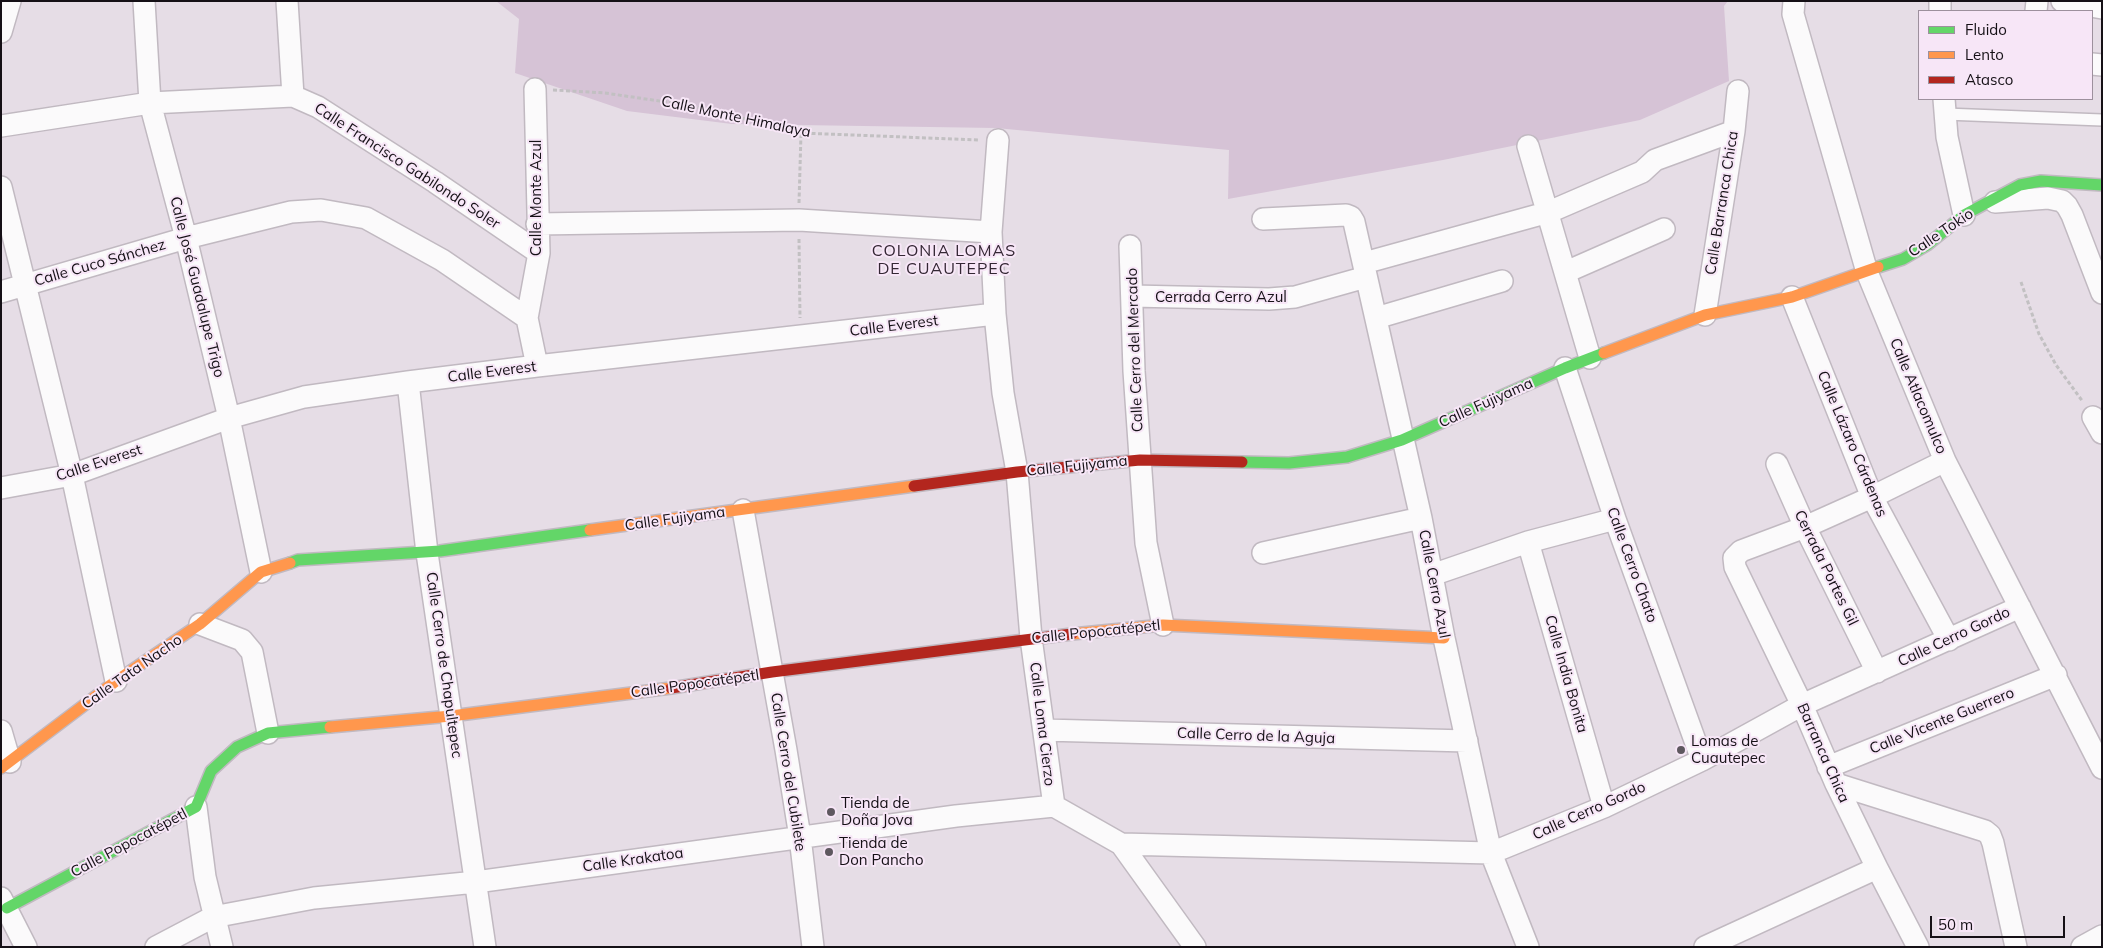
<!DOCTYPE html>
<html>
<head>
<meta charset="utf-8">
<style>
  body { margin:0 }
  #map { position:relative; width:2103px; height:948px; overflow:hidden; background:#e6dde6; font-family:Mulish,sans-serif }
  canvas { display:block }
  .frame { position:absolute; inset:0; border:2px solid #151016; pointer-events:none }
  .legend { position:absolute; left:1918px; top:10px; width:175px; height:90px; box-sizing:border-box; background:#f7e6f7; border:1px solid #9d909d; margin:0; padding:6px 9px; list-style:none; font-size:15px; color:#151016 }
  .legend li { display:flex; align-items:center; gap:10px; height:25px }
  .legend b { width:25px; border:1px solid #9d909d }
  .scale { position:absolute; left:1930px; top:916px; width:135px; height:22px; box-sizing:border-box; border:2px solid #151016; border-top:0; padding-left:6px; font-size:15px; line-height:18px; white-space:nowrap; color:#151016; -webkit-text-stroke:4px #f7e6f7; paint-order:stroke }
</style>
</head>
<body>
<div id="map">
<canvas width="2103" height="948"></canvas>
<div class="frame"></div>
<ul class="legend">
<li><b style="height:6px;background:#63d668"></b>Fluido</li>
<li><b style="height:6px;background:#ff974d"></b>Lento</li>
<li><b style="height:6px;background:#b3261e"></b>Atasco</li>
</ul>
<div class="scale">50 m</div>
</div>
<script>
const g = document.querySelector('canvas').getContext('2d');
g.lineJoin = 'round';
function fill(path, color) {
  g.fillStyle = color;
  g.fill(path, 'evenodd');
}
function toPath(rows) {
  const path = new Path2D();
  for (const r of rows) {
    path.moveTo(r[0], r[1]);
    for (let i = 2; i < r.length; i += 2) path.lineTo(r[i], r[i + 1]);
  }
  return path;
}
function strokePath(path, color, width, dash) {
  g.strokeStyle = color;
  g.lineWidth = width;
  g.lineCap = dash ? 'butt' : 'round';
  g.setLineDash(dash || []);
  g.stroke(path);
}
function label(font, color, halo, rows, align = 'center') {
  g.font = font + ' Mulish,sans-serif';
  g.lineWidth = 4;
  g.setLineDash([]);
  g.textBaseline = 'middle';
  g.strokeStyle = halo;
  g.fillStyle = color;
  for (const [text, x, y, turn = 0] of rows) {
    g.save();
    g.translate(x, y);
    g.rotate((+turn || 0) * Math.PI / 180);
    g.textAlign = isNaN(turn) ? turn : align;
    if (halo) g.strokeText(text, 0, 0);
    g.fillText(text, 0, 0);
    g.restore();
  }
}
const green = toPath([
  [496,1,1728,1,1724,6,1729,81,1640,120,1443,160,1228,199,1229,150,996,128,732,124,627,111,515,73,519,19]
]);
const path = toPath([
  [553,90,605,93,673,103,672,101,801,133,980,140],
  [799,203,801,133],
  [799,239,800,318],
  [2021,282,2039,334,2056,365,2083,402]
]);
const lane = toPath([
  [1945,114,2102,120]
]);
const street = toPath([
  [144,1,150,103,186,238,229,418,261,572],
  [287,1,293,96],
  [1794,1,1793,14,1867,272,1945,461,2102,768],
  [2062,1,2102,8],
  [1940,11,1940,1],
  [2036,11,2037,1],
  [1,32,10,1],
  [2092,64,2102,65],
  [535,89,539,253,527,318,537,366],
  [1944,99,1947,137,1964,215],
  [1,126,150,103,293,96,318,107,435,182,539,253],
  [998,140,991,232,995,314,1003,393,1017,472,1031,638,1054,806,1121,844,1195,947],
  [1528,146,1590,358],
  [1,187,72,475,116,681],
  [1995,202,2048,198,2062,201,2067,206,2072,215,2102,293],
  [1263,219,1346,215,1351,217,1354,222,1421,518,1444,638,1491,853,1528,947],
  [537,224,799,220,991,232],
  [1130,246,1134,371,1146,543,1163,625],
  [1364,263,1549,212,1642,172,1655,160,1734,131],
  [1566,272,1664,229],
  [1,292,186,238,291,212,321,210,366,218,442,260,527,318],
  [1132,296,1269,299,1295,297,1366,277],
  [1792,297,1872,497,1949,640],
  [1705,315,1734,131,1738,91],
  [1376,318,1502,281],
  [1565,368,1615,519,1702,760],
  [408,382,427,553,485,947],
  [2093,417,2102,433],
  [1777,464,1805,527,1877,672],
  [1,488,72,475,229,418,304,397,408,382,537,366,995,314],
  [743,510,786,750,800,837,813,947],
  [1528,542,1604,807],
  [1263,553,1421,518],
  [1432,575,1528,542,1615,519],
  [200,624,242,640,252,652,268,733],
  [1044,730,1467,741],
  [1,731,10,762],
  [1828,767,2056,675],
  [1836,784,1985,831,1990,835,1993,843,2016,947],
  [196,807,205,877,222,947],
  [1121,844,1491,853,1604,807,1702,760,1802,705,2020,607],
  [1,898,26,947],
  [156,947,213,917,314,898,476,882,956,816,1054,806],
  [1705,947,1877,868],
  [1918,947,1877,868,1836,784,1802,705,1735,567,1734,558,1741,551,1805,527,1872,497,1945,461],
  [2082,947,2102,936]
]);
const fast = toPath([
  [1878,267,1903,259,1927,245,1964,215,2020,185,2041,181,2102,185],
  [1242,462,1289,463,1347,457,1402,440,1565,368,1604,353],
  [290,563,298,560,440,551,590,530],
  [7,908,196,807,211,771,237,747,268,733,330,727]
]);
const slow = toPath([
  [1604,353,1705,315,1792,297,1878,267],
  [590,530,914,486],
  [1072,634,1163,625,1444,638],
  [330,727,451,716,671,688],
  [1,768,116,681,200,624,261,572,290,563]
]);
const jam = toPath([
  [914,486,1017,472,1140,460,1242,462],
  [671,688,772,672,1072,634]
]);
const markers = [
  [1681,750,5,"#5e585f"],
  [831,812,5,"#5e585f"],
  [829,852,5,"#5e585f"]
];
const streetNames = [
  ["Calle Monte Himalaya",736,117,12],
  ["Calle Francisco Gabilondo Soler",407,166,33],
  ["Calle Monte Azul",536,198,-90],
  ["Calle Barranca Chica",1722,203,-81],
  ["Calle Tokio",1941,233,-34],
  ["Calle Cuco Sánchez",100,263,-16],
  ["Calle José Guadalupe Trigo",197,287,76],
  ["Cerrada Cerro Azul",1221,297],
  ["Calle Everest",894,326,-7],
  ["Calle Cerro del Mercado",1135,350,-92],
  ["Calle Everest",492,372,-7],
  ["Calle Atlacomulco",1918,396,67],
  ["Calle Fujiyama",1486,403,-24],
  ["Calle Lázaro Cárdenas",1852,444,67],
  ["Calle Everest",99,463,-18],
  ["Calle Fujiyama",1077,466,-6],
  ["Calle Fujiyama",675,519,-8],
  ["Calle Cerro Chato",1632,565,70],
  ["Cerrada Portes Gil",1826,568,64],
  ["Calle Cerro Azul",1434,584,79],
  ["Calle Popocatépetl",1096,632,-6],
  ["Calle Cerro Gordo",1954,637,-25],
  ["Calle Cerro de Chapultepec",444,665,82],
  ["Calle Tata Nacho",132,672,-35],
  ["Calle India Bonita",1566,674,74],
  ["Calle Popocatépetl",695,684,-8],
  ["Calle Vicente Guerrero",1942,721,-22],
  ["Calle Loma Cierzo",1042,724,83],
  ["Calle Cerro de la Aguja",1256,736,2],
  ["Barranca Chica",1823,753,66],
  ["Calle Cerro del Cubilete",788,772,81],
  ["Calle Cerro Gordo",1589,811,-24],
  ["Calle Popocatépetl",129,843,-28],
  ["Calle Krakatoa",633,860,-8]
];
const poiNames = [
  ["Lomas de",1691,741],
  ["Cuautepec",1691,758],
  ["Tienda de",841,803],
  ["Doña Jova",841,820],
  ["Tienda de",839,843],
  ["Don Pancho",839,860]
];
const neighbourhoodNames = [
  ["COLONIA LOMAS",944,251],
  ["DE CUAUTEPEC",944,269]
];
fill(green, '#d6c3d6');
strokePath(lane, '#c1b9c1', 14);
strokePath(street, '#c1b9c1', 24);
strokePath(fast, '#c1b9c1', 14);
strokePath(slow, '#c1b9c1', 14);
strokePath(jam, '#c1b9c1', 14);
strokePath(path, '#c2c0c2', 3, [4, 2.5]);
strokePath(lane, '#fbfafb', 11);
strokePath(street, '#fbfafb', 21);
strokePath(fast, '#63d668', 11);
strokePath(slow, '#ff974d', 11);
strokePath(jam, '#b3261e', 11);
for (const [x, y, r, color] of markers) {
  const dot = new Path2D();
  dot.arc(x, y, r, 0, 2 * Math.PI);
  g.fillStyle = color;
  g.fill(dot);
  strokePath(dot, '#f7e6f7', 2);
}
label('15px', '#151016', '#f7e6f7', streetNames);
label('15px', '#151016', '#f7e6f7', poiNames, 'left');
g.letterSpacing = '1px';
label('16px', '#342734', '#f7e6f7', neighbourhoodNames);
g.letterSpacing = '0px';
</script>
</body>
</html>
